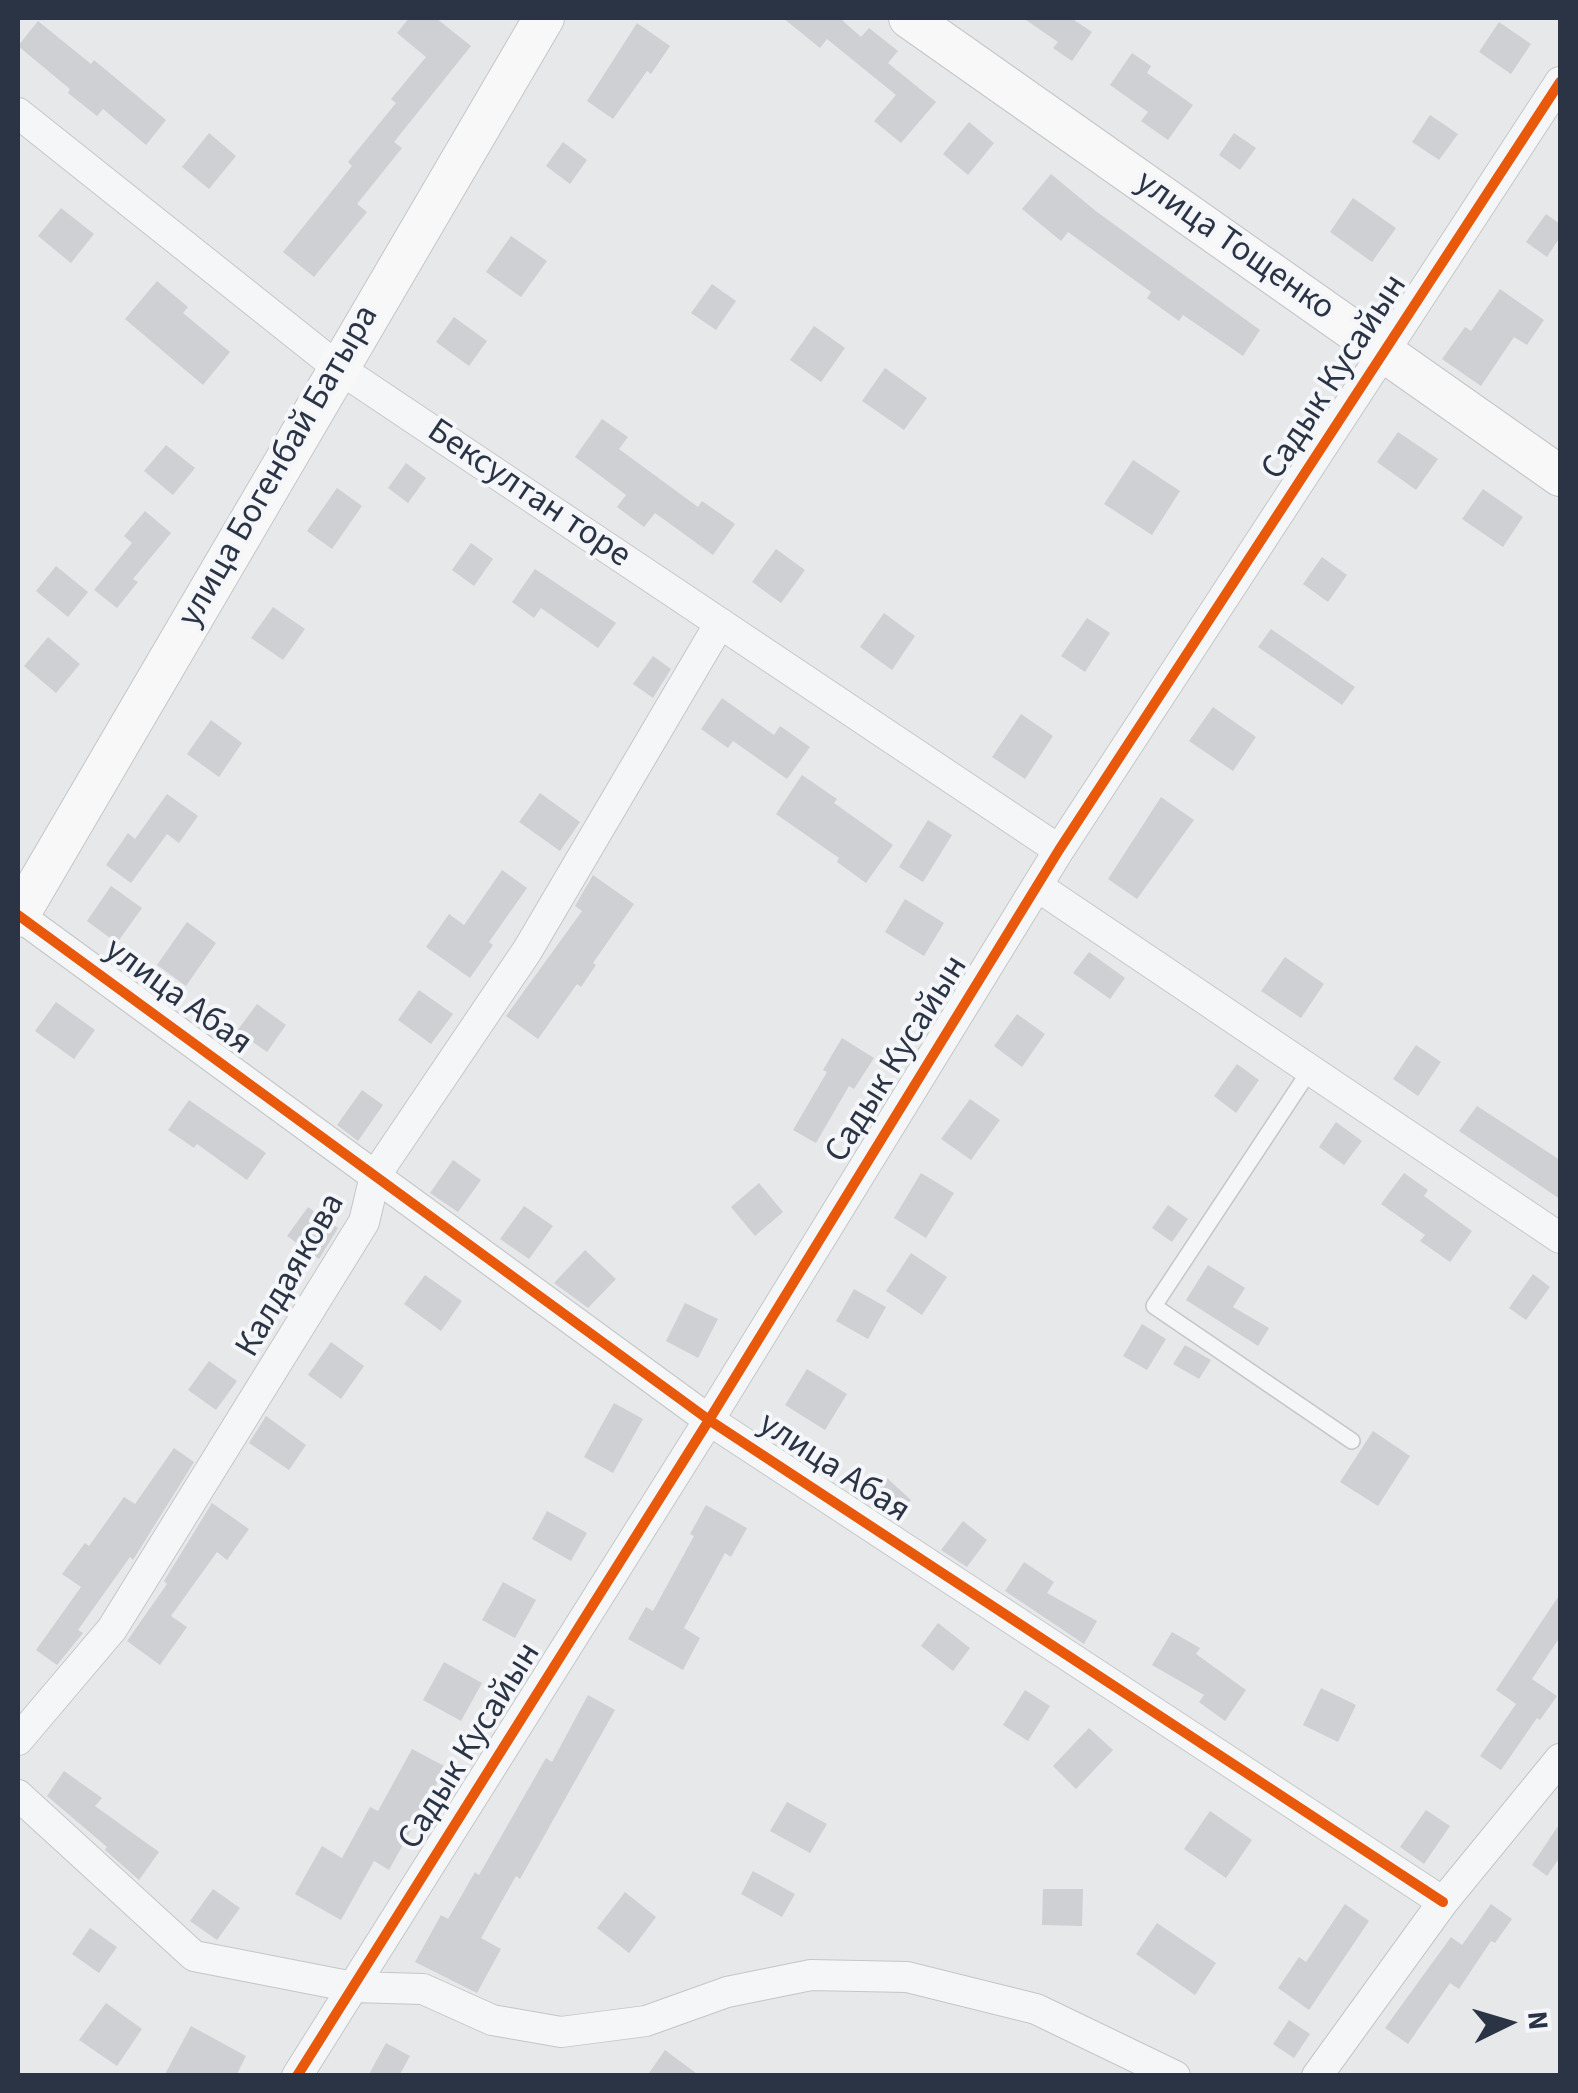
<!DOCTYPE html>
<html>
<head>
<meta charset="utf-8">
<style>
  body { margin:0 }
  #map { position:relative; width:1578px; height:2093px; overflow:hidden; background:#e6e8ea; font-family:"Source Sans 3",sans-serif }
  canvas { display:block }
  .frame { position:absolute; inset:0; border:20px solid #2b3445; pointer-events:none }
  .north { position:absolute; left:1458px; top:1973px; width:100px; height:100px; -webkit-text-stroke:8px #f4f6f9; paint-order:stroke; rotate:85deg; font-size:28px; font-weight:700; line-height:40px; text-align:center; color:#2b3445 }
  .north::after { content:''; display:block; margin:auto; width:35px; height:45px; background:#2b3445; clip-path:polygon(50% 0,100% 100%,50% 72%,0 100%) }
</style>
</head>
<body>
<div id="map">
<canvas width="1578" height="2093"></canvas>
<div class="frame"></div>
<div class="north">N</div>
</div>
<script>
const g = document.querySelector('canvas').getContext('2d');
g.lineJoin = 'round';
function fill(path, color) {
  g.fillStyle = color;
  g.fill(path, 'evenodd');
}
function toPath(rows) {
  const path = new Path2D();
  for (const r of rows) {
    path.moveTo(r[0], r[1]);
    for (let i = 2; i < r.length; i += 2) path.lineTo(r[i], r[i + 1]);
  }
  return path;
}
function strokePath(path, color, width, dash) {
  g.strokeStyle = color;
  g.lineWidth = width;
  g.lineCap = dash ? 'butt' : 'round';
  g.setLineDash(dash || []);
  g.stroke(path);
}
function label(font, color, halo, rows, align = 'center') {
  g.font = font + ' "Source Sans 3",sans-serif';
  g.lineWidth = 8;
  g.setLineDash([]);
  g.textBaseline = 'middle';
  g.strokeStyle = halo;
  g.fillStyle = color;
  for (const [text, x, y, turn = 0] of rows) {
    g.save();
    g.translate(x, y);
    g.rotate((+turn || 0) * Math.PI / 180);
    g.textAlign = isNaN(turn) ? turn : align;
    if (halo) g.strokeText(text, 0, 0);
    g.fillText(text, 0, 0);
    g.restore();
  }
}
const building = toPath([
  [409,18,436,18,471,46,394,142,402,148,357,204,367,212,314,277,283,252,352,166,348,162,396,103,391,99,426,57,397,33],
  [783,18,844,18,842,20,861,37,869,28,898,51,888,63,936,102,901,143,874,121,896,95,827,39,820,48],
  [1023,18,1071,18,1092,32,1072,61,1053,48,1058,42],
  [38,21,91,64,94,60,166,120,146,145,103,109,97,116,68,93,70,89,18,46],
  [1499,22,1531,44,1511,74,1479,52],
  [637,23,670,46,651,74,647,71,613,119,587,101],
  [1132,53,1151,66,1147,73,1193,105,1168,140,1141,121,1148,112,1110,85],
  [1430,115,1458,134,1439,160,1412,142],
  [969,122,994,143,968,175,943,154],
  [209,133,236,156,209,189,182,167],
  [1234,133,1256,148,1240,170,1219,155],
  [563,142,587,160,570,184,546,166],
  [1051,174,1097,212,1260,330,1243,356,1183,315,1179,321,1147,298,1151,292,1068,232,1061,241,1022,209],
  [1353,198,1396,228,1372,262,1330,232],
  [61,208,94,234,71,263,38,236],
  [1546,214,1560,224,1560,237,1547,257,1526,242],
  [511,236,547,261,521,297,486,272],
  [157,281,188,307,183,313,230,352,203,385,125,319],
  [712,284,736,301,716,330,691,313],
  [1500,289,1544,320,1527,345,1514,337,1481,386,1442,359,1465,327,1471,331],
  [454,317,487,341,469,366,436,342],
  [814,326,845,348,821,382,790,360],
  [885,368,927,398,904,430,862,401],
  [602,419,628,437,619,449,698,507,702,501,735,524,713,555,655,513,644,527,617,507,626,495,575,457],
  [1398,432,1438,459,1416,490,1377,462],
  [166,445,195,468,173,495,144,471],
  [1133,460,1180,491,1152,535,1104,504],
  [406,463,426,478,408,503,388,488],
  [337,488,362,506,332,549,307,531],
  [1483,489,1523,517,1503,547,1462,519],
  [145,511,171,533,133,579,138,582,117,608,94,590,132,543,124,536],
  [471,543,493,559,474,586,452,570],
  [776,549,805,570,781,603,752,582],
  [1322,557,1347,575,1328,602,1303,584],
  [56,566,88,592,68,617,36,591],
  [535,569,616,623,598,648,541,608,534,618,512,602],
  [273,607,305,629,283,660,251,638],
  [884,613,915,636,892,670,860,647],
  [1087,618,1110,633,1085,672,1061,656],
  [1271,629,1355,687,1342,705,1258,647],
  [48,637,80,664,56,693,24,666],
  [653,656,671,669,653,698,633,684],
  [722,698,774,735,780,726,810,747,787,779,733,741,728,748,701,729],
  [1213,707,1256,737,1233,771,1189,741],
  [1021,714,1053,736,1025,779,992,757],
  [211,720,242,743,219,777,187,754],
  [802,775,837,799,834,803,893,845,866,883,837,862,839,858,776,814],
  [540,793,580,822,560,851,519,822],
  [167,794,198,816,179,843,167,834,131,883,106,865,128,833,135,839],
  [1161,797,1194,820,1137,899,1108,879],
  [928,820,952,835,923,882,899,867],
  [502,870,527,888,489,942,493,945,470,978,426,947,449,914,464,925],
  [593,875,634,904,593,963,596,965,581,987,577,984,538,1039,506,1016,582,911,575,906],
  [111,886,142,908,117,943,87,921],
  [905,899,944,923,924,956,885,932],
  [187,922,216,943,186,986,157,965],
  [1089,952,1125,978,1110,999,1073,973],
  [1285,957,1324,984,1301,1018,1261,991],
  [419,990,453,1014,431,1044,398,1020],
  [56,1002,95,1030,74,1059,35,1031],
  [257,1004,286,1025,267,1052,237,1031],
  [1017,1014,1045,1034,1022,1067,994,1046],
  [842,1038,874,1058,854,1089,849,1086,816,1143,793,1130,827,1072,823,1070],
  [1416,1045,1441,1062,1418,1096,1393,1079],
  [1237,1064,1259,1080,1236,1113,1214,1096],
  [362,1090,383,1105,358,1141,337,1125],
  [970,1099,1000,1120,971,1160,941,1139],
  [189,1100,266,1153,247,1180,197,1144,194,1148,168,1130],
  [1477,1106,1560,1160,1560,1199,1459,1131],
  [1336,1122,1362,1141,1344,1165,1319,1147],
  [453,1160,481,1180,458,1212,430,1193],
  [921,1173,954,1193,926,1238,894,1218],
  [1404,1173,1428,1190,1424,1196,1472,1231,1450,1262,1420,1241,1425,1235,1381,1204],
  [759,1183,783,1212,755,1236,731,1207],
  [1168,1205,1188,1219,1172,1242,1152,1228],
  [524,1206,553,1226,529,1259,500,1239],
  [308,1207,338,1228,319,1259,287,1236],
  [585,1250,616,1279,588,1308,554,1283],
  [911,1253,947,1277,922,1315,886,1291],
  [1208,1265,1245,1288,1233,1307,1269,1328,1258,1346,1186,1300],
  [1533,1274,1550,1287,1526,1320,1509,1308],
  [425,1275,462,1301,441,1331,404,1304],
  [854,1289,886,1307,868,1339,836,1321],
  [685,1303,718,1319,698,1358,666,1341],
  [1142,1324,1166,1339,1147,1370,1123,1356],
  [331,1342,364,1366,341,1399,308,1375],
  [1185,1345,1211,1360,1199,1379,1173,1364],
  [209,1361,237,1381,216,1410,188,1390],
  [807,1369,847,1394,825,1430,785,1405],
  [614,1403,643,1419,613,1473,584,1457],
  [266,1416,306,1445,289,1470,249,1443],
  [1373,1431,1410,1456,1378,1506,1340,1482],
  [174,1448,194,1462,133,1560,130,1557,78,1630,83,1633,57,1665,36,1650,81,1587,62,1574,85,1543,89,1546,124,1497,135,1504],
  [887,1478,911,1500,894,1519,867,1500],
  [212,1503,249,1529,227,1560,217,1552,171,1616,187,1627,160,1665,127,1641,167,1584,164,1581],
  [706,1505,747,1528,731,1557,725,1553,684,1628,700,1638,683,1670,628,1639,646,1607,653,1611,694,1536,690,1534],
  [547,1511,587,1533,571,1561,532,1539],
  [963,1521,987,1540,967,1567,941,1550],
  [1024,1562,1054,1582,1047,1593,1097,1621,1084,1644,1005,1591],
  [503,1582,536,1600,515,1638,482,1620],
  [1560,1594,1560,1637,1532,1679,1557,1696,1540,1720,1537,1718,1501,1770,1480,1756,1516,1704,1496,1690],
  [938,1623,970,1648,953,1671,921,1646],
  [1172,1632,1200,1648,1196,1654,1246,1690,1225,1721,1199,1702,1204,1695,1152,1665],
  [444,1662,482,1683,461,1721,423,1700],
  [1321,1688,1356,1705,1338,1742,1303,1725],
  [1025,1690,1050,1706,1028,1741,1003,1725],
  [588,1695,615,1710,520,1879,516,1876,481,1938,501,1949,477,1993,415,1962,441,1915,448,1919,475,1872,479,1875,546,1758,552,1762],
  [1089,1728,1113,1750,1076,1789,1053,1766],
  [412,1749,446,1767,389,1870,374,1861,341,1920,295,1894,322,1846,342,1858,370,1807,378,1811],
  [64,1771,102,1798,95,1806,159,1852,139,1880,105,1850,107,1847,47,1796],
  [787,1802,827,1824,810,1853,770,1831],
  [1426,1810,1450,1826,1424,1864,1400,1847],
  [1210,1811,1252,1840,1226,1878,1184,1849],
  [1560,1823,1560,1857,1547,1876,1532,1865],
  [753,1871,795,1894,782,1917,741,1894],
  [213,1889,240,1908,217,1940,190,1921],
  [1043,1889,1083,1889,1082,1926,1042,1925],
  [625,1892,656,1917,629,1953,597,1928],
  [1345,1904,1369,1921,1309,2010,1278,1988,1299,1957,1306,1962],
  [1491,1904,1512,1919,1495,1943,1491,1941,1459,1989,1450,1983,1408,2044,1385,2028,1451,1937,1462,1945],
  [1157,1923,1216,1963,1195,1995,1136,1954],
  [90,1928,117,1947,99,1973,72,1954],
  [106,2003,142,2029,117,2066,79,2040],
  [1289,2020,1310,2034,1294,2058,1273,2044],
  [191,2026,246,2056,236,2076,164,2076],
  [386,2043,410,2056,399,2076,368,2076],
  [665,2050,700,2076,647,2076]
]);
const lane = toPath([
  [1310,1070,1154,1306,1352,1441]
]);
const street = toPath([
  [18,113,337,367,1059,850],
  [1037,886,1560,1238],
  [18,915,709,1420,1443,1902],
  [18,1740,112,1629,364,1222,375,1176,527,951,720,623],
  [18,1795,194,1956,353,1987,423,1989,492,2020,561,2032,646,2021,727,1992,811,1975,907,1977,1036,2009,1175,2076],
  [297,2076,709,1420,1059,850,1560,82],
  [1317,2076,1443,1902,1560,1759]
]);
const secondary = toPath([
  [909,18,1560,476],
  [18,917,544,18]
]);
const cycleway = toPath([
  [18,915,709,1420,1443,1902],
  [297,2076,709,1420,1059,850,1560,82]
]);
const streetNames = [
  ["улица Тощенко",1234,247,35],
  ["Садык Кусайын",1336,378,-57],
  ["улица Богенбай Батыра",280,467,-60],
  ["Бексултан торе",528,495,34],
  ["улица Абая",177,998,36],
  ["Садык Кусайын",898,1060,-58],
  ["Калдаякова",292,1276,-60],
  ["улица Абая",833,1469,33],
  ["Садык Кусайын",471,1747,-58]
];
fill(building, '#ced0d3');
strokePath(lane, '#c4c6c8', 18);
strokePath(street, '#c4c6c8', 32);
strokePath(secondary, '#c4c6c8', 42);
strokePath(lane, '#f5f6f7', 15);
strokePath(street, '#f5f6f7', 30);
strokePath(secondary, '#f8f8f8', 40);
strokePath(cycleway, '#e8590c', 10);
label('35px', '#2b3445', '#f4f6f9', streetNames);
</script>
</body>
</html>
